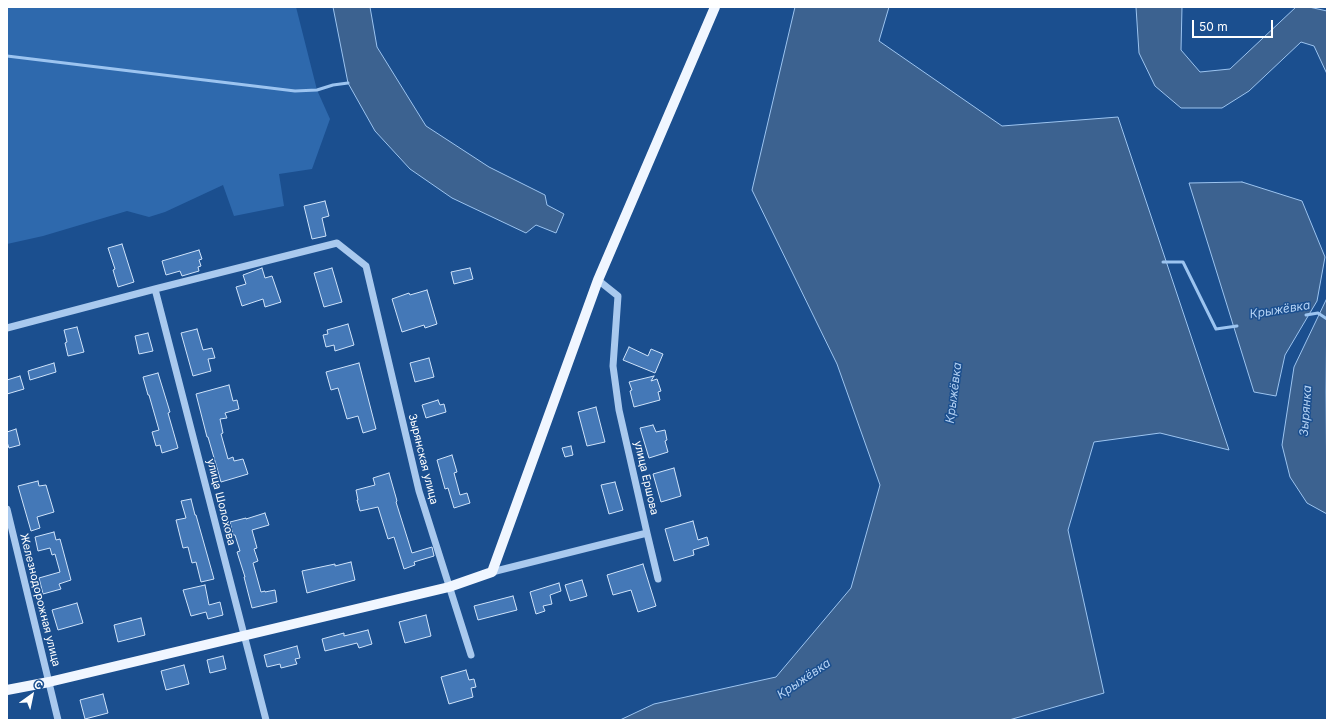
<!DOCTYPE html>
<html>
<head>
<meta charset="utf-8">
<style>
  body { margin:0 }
  #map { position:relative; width:1334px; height:727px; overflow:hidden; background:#1b4f8f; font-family:Inter,sans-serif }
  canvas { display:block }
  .frame { position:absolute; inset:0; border:8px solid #fff; pointer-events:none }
  .north { position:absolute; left:12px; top:675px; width:40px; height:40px; -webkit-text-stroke:3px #1b4f8f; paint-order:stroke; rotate:33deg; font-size:11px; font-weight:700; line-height:16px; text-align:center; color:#fff }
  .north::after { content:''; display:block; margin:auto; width:14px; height:18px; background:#fff; clip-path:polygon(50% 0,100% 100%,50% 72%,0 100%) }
  .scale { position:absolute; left:1192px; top:20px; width:81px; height:18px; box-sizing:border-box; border:2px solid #fff; border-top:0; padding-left:5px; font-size:12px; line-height:14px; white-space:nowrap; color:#fff; -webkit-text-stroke:3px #1b4f8f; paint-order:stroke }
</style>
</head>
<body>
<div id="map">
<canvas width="1334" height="727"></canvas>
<div class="frame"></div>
<div class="north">С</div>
<div class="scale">50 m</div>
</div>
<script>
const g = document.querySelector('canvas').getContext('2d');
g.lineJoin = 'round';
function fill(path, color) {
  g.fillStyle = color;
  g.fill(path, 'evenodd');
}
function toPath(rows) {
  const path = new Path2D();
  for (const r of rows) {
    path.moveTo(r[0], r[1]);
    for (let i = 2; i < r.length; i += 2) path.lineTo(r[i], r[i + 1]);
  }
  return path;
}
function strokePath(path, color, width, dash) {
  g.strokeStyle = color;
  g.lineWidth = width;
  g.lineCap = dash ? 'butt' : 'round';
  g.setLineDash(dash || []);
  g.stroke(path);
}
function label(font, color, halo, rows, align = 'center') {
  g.font = font + ' Inter,sans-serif';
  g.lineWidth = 3;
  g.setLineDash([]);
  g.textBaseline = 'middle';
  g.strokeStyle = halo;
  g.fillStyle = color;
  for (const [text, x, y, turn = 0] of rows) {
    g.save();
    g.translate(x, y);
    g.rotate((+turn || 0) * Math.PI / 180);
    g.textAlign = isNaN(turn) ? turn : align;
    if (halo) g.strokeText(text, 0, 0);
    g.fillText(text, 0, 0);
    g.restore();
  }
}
const green = toPath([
  [7,7,296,7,317,90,330,119,312,169,279,174,284,206,234,216,223,185,165,212,149,217,127,211,43,236,7,244]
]);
const water = toPath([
  [333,7,370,7,377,47,426,126,489,167,545,195,547,205,564,214,556,233,536,225,526,233,452,198,410,169,375,131,348,83,333,7],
  [795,7,889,7,879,41,1002,126,1118,117,1229,450,1160,433,1094,442,1068,530,1104,693,1009,720,620,720,654,704,776,677,851,588,880,485,837,364,752,190,795,7],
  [1136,7,1182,7,1181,50,1200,72,1230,69,1296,7,1309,7,1327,11,1327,74,1314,46,1301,42,1249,91,1222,108,1181,108,1155,86,1139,53,1136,7],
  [1242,182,1302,201,1325,257,1317,301,1285,355,1276,396,1254,392,1189,183,1242,182],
  [1327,298,1326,392,1327,514,1307,503,1290,477,1282,445,1294,367,1327,298]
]);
const stream = toPath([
  [7,56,295,91,317,90,333,85,348,83],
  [1163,262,1183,262,1216,329,1237,326],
  [1306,315,1318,313,1327,319]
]);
const building = toPath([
  [325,201,329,216,322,218,326,236,312,239,304,206,325,201],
  [122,244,134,282,118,287,113,270,115,269,108,248,122,244],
  [199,250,202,259,199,260,201,266,198,267,199,271,182,276,180,271,166,275,162,261,199,250],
  [262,268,265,278,272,276,281,302,265,307,263,299,242,306,236,287,246,284,243,275,262,268],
  [332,268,342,302,324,307,314,273,332,268],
  [470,268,473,279,454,284,451,272,470,268],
  [427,290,437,324,425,328,424,325,402,332,392,299,409,293,410,295,427,290],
  [348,324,354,345,335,351,334,345,326,347,323,335,328,334,327,330,348,324],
  [77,327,84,352,68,356,65,343,67,342,64,330,77,327],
  [197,329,203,350,212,348,215,358,208,359,211,371,193,376,181,333,197,329],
  [148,333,153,351,139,354,135,336,148,333],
  [629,347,648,356,651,349,663,354,655,373,623,360,629,347],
  [429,358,434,377,415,382,410,363,429,358],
  [54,363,56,372,30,380,28,371,54,363],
  [359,363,376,429,363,433,358,416,347,419,338,388,331,390,326,372,359,363],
  [158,373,170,412,168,413,178,448,162,453,160,445,156,446,152,432,159,430,149,395,148,395,143,377,158,373],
  [20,376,24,389,7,394,7,380,20,376],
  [654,376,651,381,657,379,661,391,658,392,660,400,634,407,630,391,632,390,629,382,654,376],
  [229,385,233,401,237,400,239,409,225,413,227,418,220,419,223,433,221,434,228,459,233,457,234,461,243,459,248,474,221,482,208,437,207,437,196,394,229,385],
  [438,400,440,405,444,404,446,412,426,418,422,405,438,400],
  [596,407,605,442,587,446,578,412,596,407],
  [653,425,656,432,665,430,667,440,665,441,668,452,649,458,640,428,653,425],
  [16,429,20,445,9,448,7,442,7,432,16,429],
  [571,446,573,455,565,457,562,448,571,446],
  [452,455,457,472,454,473,460,495,467,493,470,503,454,508,448,488,445,489,437,460,452,455],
  [674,468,681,496,661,502,653,474,674,468],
  [389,473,397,501,396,502,412,553,432,547,434,556,414,562,415,565,404,569,394,537,388,539,378,507,360,511,357,500,358,500,356,490,375,485,373,478,389,473],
  [38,481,39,486,46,485,54,512,37,517,40,528,31,531,18,486,38,481],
  [615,482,623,510,609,514,601,485,615,482],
  [191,499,195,515,196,515,214,579,201,582,196,562,192,563,188,547,183,548,176,520,186,518,181,501,191,499],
  [265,513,269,525,252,530,257,548,254,549,258,561,253,563,261,592,265,591,265,592,275,590,277,602,252,608,244,577,245,577,237,552,240,551,235,535,233,535,230,522,246,518,246,519,265,513],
  [693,521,698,540,707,537,709,545,693,550,694,555,674,561,665,529,693,521],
  [54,532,56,540,60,539,71,580,59,584,61,589,43,594,39,578,60,572,55,554,52,555,50,548,38,551,35,537,54,532],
  [351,562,355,580,307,593,302,571,335,564,335,566,351,562],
  [643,564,656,606,638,612,631,590,613,595,607,575,643,564],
  [582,580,587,596,570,601,565,585,582,580],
  [559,583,561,591,550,595,552,604,543,606,545,611,536,614,530,592,559,583],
  [205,585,209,605,220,602,223,615,208,619,206,612,191,616,183,590,205,585],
  [513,596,517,610,478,620,474,606,513,596],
  [77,603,83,623,58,630,52,610,77,603],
  [426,615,431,636,405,643,399,622,426,615],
  [141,618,145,635,118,642,114,625,141,618],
  [368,630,372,644,359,648,357,643,325,651,322,639,344,633,344,636,368,630],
  [297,646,300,658,295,659,297,664,281,668,280,664,267,667,264,655,297,646],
  [223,656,226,669,210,673,207,660,223,656],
  [184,665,189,684,166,690,161,671,184,665],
  [466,670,469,680,474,679,476,687,471,688,473,697,449,704,441,677,466,670],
  [103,694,108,713,85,719,80,700,103,694]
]);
const minor = toPath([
  [155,289,266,720],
  [7,328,155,289,337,243,366,266,419,491,471,655],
  [7,509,58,720],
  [647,533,658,579],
  [492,572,647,533,619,410,613,366,618,296,598,280]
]);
const major = toPath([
  [7,690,49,682,449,587,492,572,598,280,715,7]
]);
const streetNames = [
  ["Зырянская улица",423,459,76],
  ["улица Ершова",646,478,77],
  ["улица Шолохова",221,502,76],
  ["Железнодорожная улица",40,600,76]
];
const waterNames = [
  ["Крыжёвка",1280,310,-9],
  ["Крыжёвка",954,393,-83],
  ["Зырянка",1306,411,-86],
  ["Крыжёвка",804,679,-34]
];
fill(green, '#2e69ad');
fill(water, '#3c6290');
strokePath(water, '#9cc4f0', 1);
strokePath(stream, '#9cc4f0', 3);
fill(building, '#4478b7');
strokePath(building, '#cfe3fa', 1);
strokePath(minor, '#a9c9ee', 7);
strokePath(major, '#f0f6ff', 10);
label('11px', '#fff', '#1b4f8f', streetNames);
label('italic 12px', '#b5d3f5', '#1b4f8f', waterNames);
</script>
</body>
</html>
